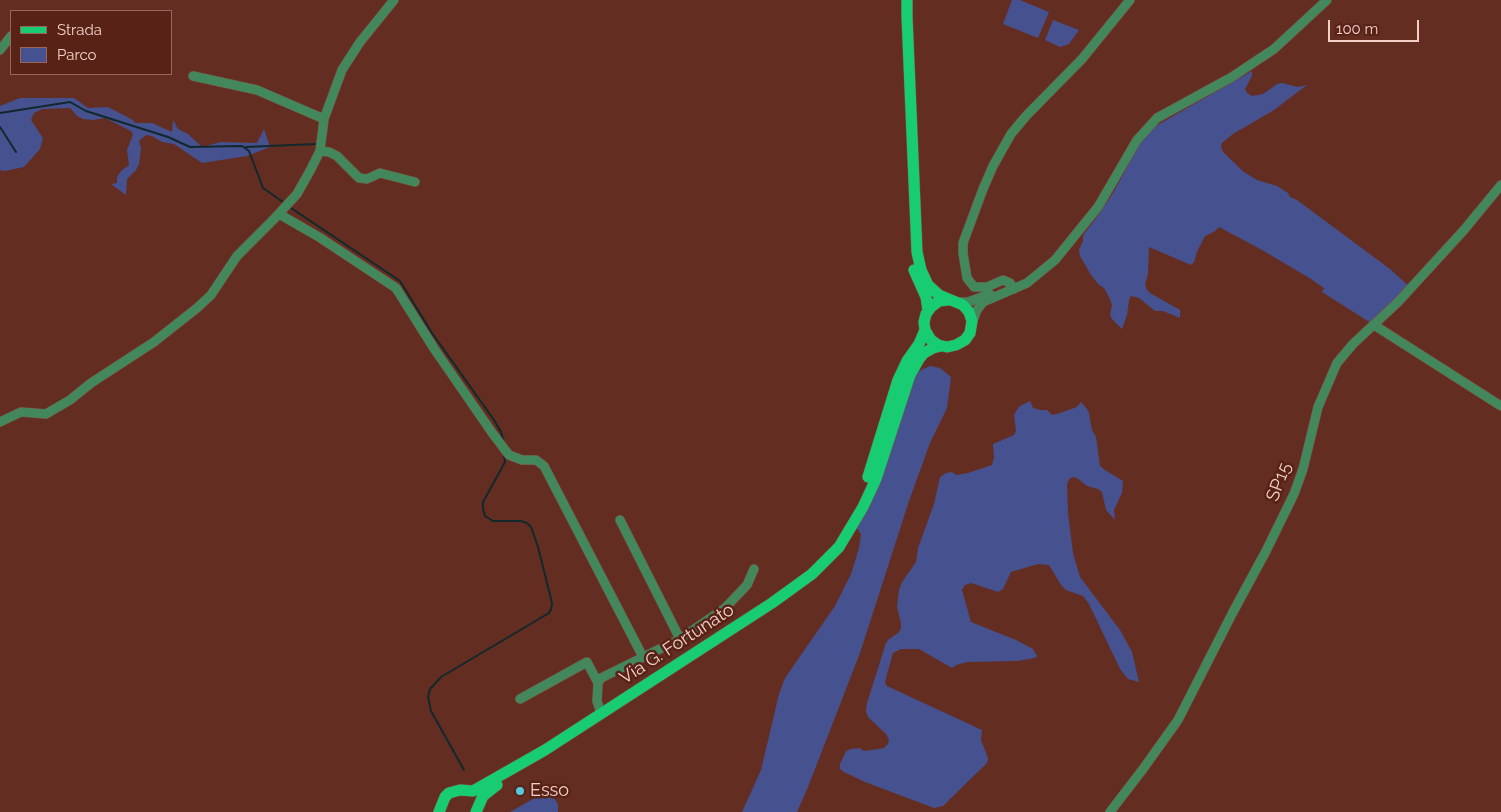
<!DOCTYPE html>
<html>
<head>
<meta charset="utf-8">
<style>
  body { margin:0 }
  #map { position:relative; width:1501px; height:812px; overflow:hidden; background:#642d21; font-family:Raleway,sans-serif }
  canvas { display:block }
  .legend { position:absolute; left:10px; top:10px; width:162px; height:65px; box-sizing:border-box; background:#582217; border:1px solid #96675d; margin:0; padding:6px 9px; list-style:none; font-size:15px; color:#f2cfc7 }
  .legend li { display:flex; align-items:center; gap:10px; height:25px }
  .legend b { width:25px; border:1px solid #96675d }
  .scale { position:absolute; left:1328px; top:20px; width:91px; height:22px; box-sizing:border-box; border:2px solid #f2cfc7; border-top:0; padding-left:6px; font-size:15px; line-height:18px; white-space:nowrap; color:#f2cfc7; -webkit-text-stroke:4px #582217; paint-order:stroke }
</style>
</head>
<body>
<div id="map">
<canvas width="1501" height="812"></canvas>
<ul class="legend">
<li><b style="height:6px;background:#18cc73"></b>Strada</li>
<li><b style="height:14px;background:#46518f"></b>Parco</li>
</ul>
<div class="scale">100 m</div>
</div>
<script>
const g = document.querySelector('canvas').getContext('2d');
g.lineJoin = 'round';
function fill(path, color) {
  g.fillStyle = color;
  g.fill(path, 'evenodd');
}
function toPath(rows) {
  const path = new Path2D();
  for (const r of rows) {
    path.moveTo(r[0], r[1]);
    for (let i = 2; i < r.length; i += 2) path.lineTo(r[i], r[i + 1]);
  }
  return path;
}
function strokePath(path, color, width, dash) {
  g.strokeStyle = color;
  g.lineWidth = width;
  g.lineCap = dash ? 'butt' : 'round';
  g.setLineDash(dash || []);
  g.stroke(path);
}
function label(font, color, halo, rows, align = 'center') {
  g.font = font + ' Raleway,sans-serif';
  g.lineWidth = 5;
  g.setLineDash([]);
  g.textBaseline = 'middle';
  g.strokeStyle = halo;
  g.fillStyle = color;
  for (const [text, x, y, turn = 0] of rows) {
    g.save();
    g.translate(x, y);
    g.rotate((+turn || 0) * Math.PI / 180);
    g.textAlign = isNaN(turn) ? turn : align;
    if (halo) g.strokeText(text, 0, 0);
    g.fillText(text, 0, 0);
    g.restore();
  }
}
const green = toPath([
  [1012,0,1020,0,1049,12,1038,38,1003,24],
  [1053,20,1079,30,1069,44,1060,47,1045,40],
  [1252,71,1252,76,1245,89,1247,93,1252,96,1263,94,1277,84,1282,83,1298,87,1307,85,1274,110,1233,134,1222,143,1221,147,1223,152,1244,172,1257,180,1277,186,1288,193,1290,197,1297,200,1390,269,1411,288,1374,325,1322,292,1324,288,1311,279,1262,250,1219,227,1214,232,1205,236,1197,252,1194,262,1191,265,1149,247,1148,274,1145,285,1147,290,1150,293,1180,310,1180,318,1163,311,1155,311,1139,298,1131,296,1129,300,1127,315,1122,329,1112,319,1110,315,1112,305,1110,299,1104,288,1099,285,1091,275,1080,256,1079,250,1083,241,1083,235,1097,217,1113,193,1142,140,1154,127],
  [20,98,74,98,88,108,108,107,133,120,135,123,152,123,172,132,173,120,178,129,188,134,202,147,221,142,257,143,264,129,270,147,247,156,202,163,174,144,162,142,152,136,146,135,139,141,141,148,139,164,136,170,127,179,126,195,111,184,117,183,117,177,121,171,129,165,127,150,133,135,131,131,105,118,93,120,83,119,77,116,70,108,42,109,34,113,31,120,43,138,40,149,24,167,5,171,0,170,0,106],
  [930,366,940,368,951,377,947,408,930,443,909,501,860,653,808,787,797,812,742,812,761,770,779,694,785,678,835,606,851,574,859,548,861,534,854,524,910,375],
  [1030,401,1033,408,1041,410,1047,410,1052,415,1057,414,1077,407,1081,402,1087,409,1089,413,1092,430,1096,437,1100,466,1105,470,1123,481,1122,493,1114,510,1115,520,1106,510,1102,492,1098,489,1087,486,1077,478,1073,477,1069,479,1067,485,1068,513,1073,553,1080,577,1120,630,1132,652,1139,682,1128,679,1120,669,1089,604,1083,596,1066,590,1061,585,1049,565,1038,564,1011,572,1003,589,998,592,971,583,965,585,962,590,971,622,1016,640,1033,649,1037,656,1035,658,1017,661,968,662,956,665,952,668,919,649,901,649,893,653,887,674,885,683,887,686,982,730,981,740,988,758,987,763,949,800,943,806,934,808,865,782,844,772,840,769,840,764,846,751,851,749,860,748,864,751,884,748,888,744,889,740,886,734,868,717,866,711,867,703,886,643,889,639,898,633,901,629,901,623,897,607,899,590,902,582,916,562,918,548,934,504,940,477,946,473,952,472,956,475,968,473,992,465,994,458,993,444,1014,435,1016,431,1014,415,1016,411,1020,406],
  [549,790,558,804,558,812,510,812]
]);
const stream = toPath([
  [0,113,70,102,86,111,168,137,190,147,242,146,249,151,263,188,283,202],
  [0,127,16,152],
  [246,147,316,144],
  [291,208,400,281,432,333,494,420,501,432,504,442],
  [464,770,431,711,428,697,430,689,441,677,549,613,551,609,552,603,538,547,531,527,527,523,521,521,493,521,485,516,483,509,483,502,505,462,504,454]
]);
const minor = toPath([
  [0,50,11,36],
  [193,76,257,90,324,119],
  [320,151,329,152,337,156,359,178,367,179,380,173,415,182],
  [279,214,319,237,396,288,435,350,493,434,509,455,522,460,536,460,544,466,643,657],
  [1014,289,1010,283,1003,280,987,287,974,287,967,278,963,253,963,243,983,189,993,166,1011,134,1026,116,1082,59,1130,0],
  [959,302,968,302,990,294],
  [972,323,977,310,983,302,1027,283,1055,260,1098,207,1137,140,1157,118,1232,77,1274,49,1327,0],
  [1374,325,1501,406],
  [0,422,21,412,46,414,70,400,91,383,154,342,197,308,211,295,237,256,273,220,297,194,311,169,320,151,324,119,342,70,360,42,394,0],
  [620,520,680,639],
  [520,699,587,662,598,683],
  [601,713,597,701,598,683,601,678,680,639,725,608,747,585,754,569],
  [1110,812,1143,769,1178,720,1233,612,1266,551,1294,494,1303,469,1318,407,1337,363,1353,344,1398,302,1464,230,1501,185]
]);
const major = toPath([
  [907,0,907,17,917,252,921,270,928,285,939,295,963,305,969,312,972,321,970,333,965,340,956,345,947,347,938,345,931,340,925,330,924,322,926,314,931,307,939,301,948,300],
  [914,270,926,297,928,310],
  [868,477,898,380,907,361,919,344,925,330],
  [439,812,445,797,449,793,460,790,473,791,545,750,772,603,812,574,839,547,863,507,876,479,910,375,919,359,924,353,933,348,941,346],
  [476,812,483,796,497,785]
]);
const markers = [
  [520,791,5,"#56c9e1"]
];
const streetNames = [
  ["SP15",1279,482,-69],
  ["Via G. Fortunato",677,644,-33]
];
const poiNames = [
  ["Esso",530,791]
];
fill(green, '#46518f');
strokePath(stream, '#11282d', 2);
strokePath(minor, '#7e4a3f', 10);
strokePath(major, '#7e4a3f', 12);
strokePath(minor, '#43875c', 9);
strokePath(major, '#18cc73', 11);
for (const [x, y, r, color] of markers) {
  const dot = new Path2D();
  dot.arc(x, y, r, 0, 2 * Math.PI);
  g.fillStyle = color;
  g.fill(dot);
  strokePath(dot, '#582217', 2);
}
label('18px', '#f2cfc7', '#582217', streetNames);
label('18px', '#f2cfc7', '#582217', poiNames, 'left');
</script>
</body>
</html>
